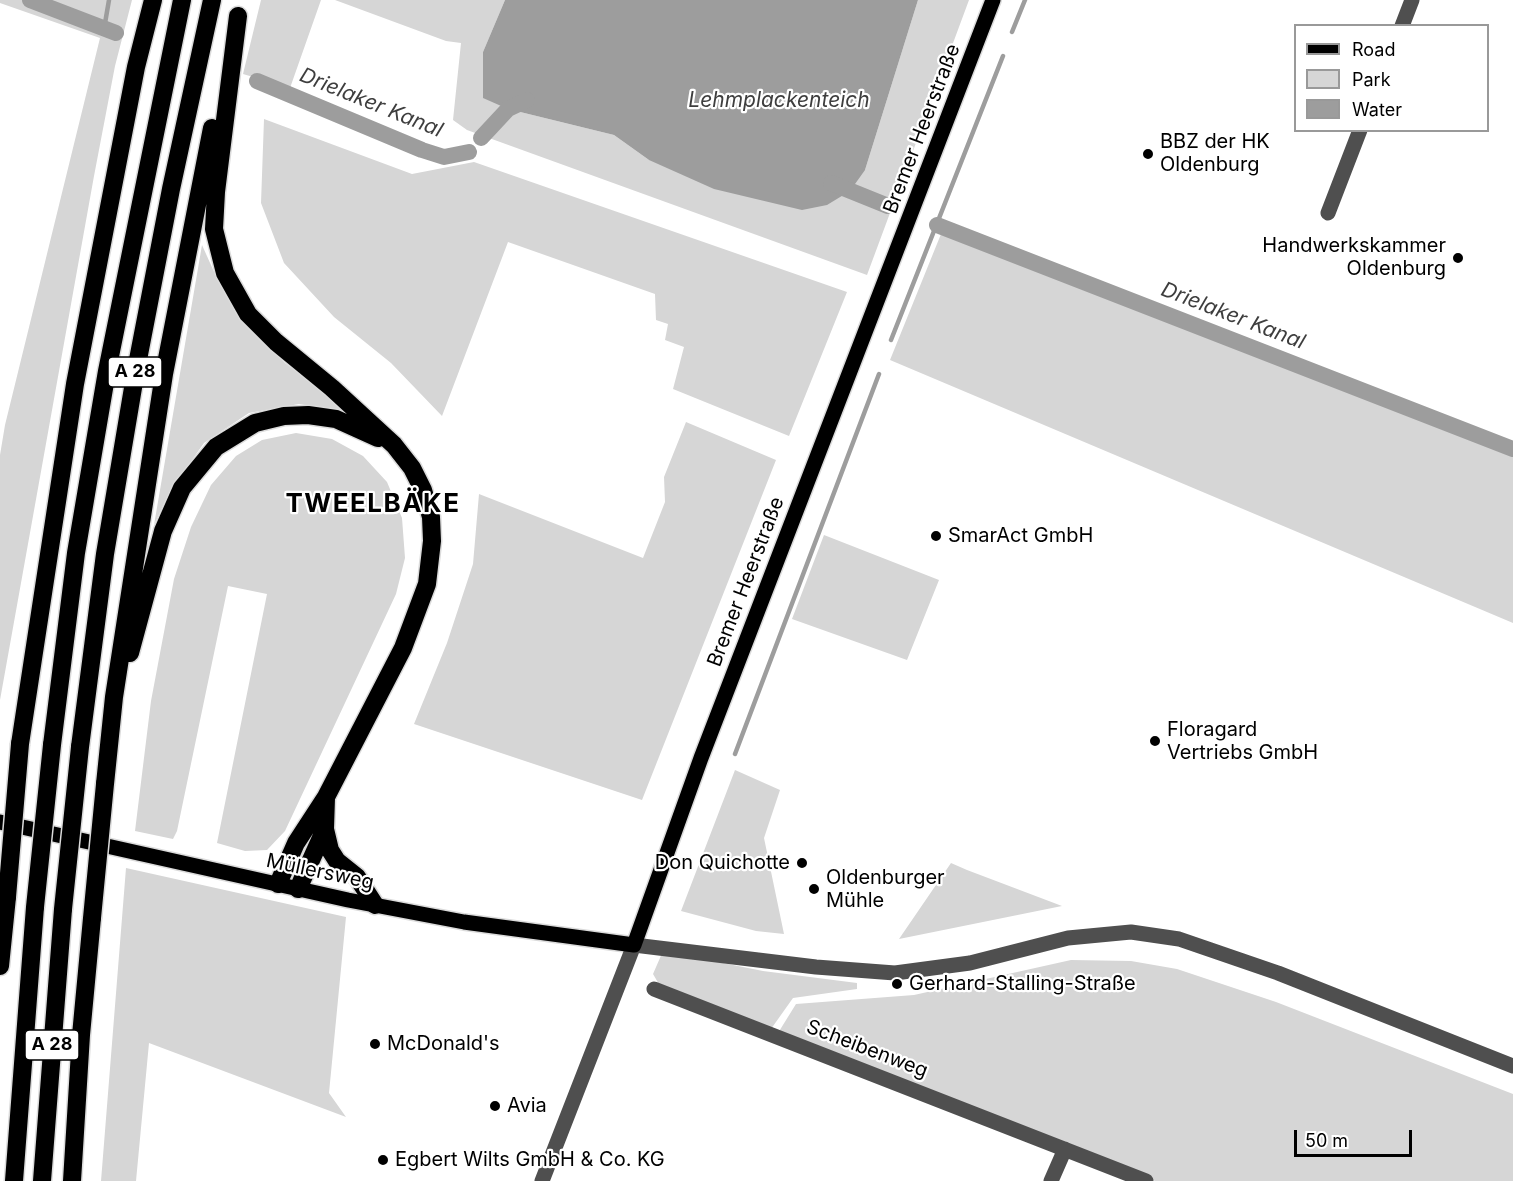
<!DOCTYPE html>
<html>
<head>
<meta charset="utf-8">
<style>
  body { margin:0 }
  #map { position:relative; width:1513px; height:1181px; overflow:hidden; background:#fff; font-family:Inter,sans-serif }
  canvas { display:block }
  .legend { position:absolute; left:1294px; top:24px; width:195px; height:108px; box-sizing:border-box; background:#fff; border:2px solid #999; margin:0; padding:8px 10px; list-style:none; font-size:18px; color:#000 }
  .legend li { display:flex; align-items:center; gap:12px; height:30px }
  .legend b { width:30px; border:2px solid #999 }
  .scale { position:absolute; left:1294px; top:1130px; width:118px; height:27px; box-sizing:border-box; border:3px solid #000; border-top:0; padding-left:8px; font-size:18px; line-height:21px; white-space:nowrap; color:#000; -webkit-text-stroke:4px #fff; paint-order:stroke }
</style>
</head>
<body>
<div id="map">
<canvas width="1513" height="1181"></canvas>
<ul class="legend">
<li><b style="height:8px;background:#000"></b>Road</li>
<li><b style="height:16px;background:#d6d6d6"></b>Park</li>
<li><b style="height:16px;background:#9d9d9d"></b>Water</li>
</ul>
<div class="scale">50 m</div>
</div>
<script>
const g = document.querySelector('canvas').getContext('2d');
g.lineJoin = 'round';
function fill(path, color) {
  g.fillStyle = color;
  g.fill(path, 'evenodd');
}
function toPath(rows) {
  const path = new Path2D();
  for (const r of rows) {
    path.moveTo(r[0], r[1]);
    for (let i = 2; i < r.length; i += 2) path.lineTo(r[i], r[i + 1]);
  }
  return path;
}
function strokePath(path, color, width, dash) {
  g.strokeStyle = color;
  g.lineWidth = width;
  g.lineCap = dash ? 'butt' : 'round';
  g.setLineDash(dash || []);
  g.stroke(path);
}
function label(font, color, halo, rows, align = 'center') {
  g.font = font + ' Inter,sans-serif';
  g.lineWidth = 4.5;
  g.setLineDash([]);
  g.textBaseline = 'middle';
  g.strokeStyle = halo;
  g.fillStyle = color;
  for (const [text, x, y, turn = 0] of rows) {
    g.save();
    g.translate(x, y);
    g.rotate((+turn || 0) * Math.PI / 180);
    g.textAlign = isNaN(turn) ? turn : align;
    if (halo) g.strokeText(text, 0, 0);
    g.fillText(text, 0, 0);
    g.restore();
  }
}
const green = toPath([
  [0,0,132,0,115,66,94,176,0,700,0,455,5,425,100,38,0,3],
  [261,0,321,0,290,88,243,74],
  [335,0,505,0,483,52,508,109,614,135,649,160,865,170,918,0,969,0,867,275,467,130,453,120,461,43,446,41],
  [264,119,412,174,474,162,847,292,789,436,673,389,684,347,665,340,668,324,656,320,655,294,508,242,442,416,391,363,334,317,284,263,261,203],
  [941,234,1513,456,1513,623,890,360],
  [202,245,215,274,248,328,285,363,353,412,299,404,249,413,204,443,170,491,154,525],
  [686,422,776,460,642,800,414,724,447,643,473,564,479,494,643,558,665,502,664,477],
  [296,433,332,439,363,456,387,482,402,518,405,558,396,594,285,831,267,850,245,851,217,843,267,594,228,586,177,831,173,839,135,831,151,701,174,579,191,527,211,485,236,456,262,440],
  [824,535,939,580,907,660,792,619],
  [735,770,780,790,764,838,784,934,756,931,681,911],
  [951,863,967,870,1062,906,899,939],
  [126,868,346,917,329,1093,346,1117,149,1043,136,1181,101,1181],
  [663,951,763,971,857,983,857,989,793,998,771,1029,660,986,653,974],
  [1071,960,1131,961,1177,969,1276,1002,1513,1094,1513,1181,1155,1181,778,1033,796,1004,914,995]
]);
const water = toPath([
  [505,0,918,0,865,170,850,191,827,205,802,210,714,189,649,160,614,135,508,109,483,98,483,52]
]);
const stream = toPath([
  [104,29,109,0],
  [1012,32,1025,0],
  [891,340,1003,56],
  [735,754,879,374]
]);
const canal = toPath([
  [30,0,116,33],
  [257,81,422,150,444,157,469,152],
  [481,138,508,109,527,100],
  [831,183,888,206],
  [937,225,1513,449]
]);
const minor = toPath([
  [1402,26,1412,0],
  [1328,213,1360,130],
  [654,989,1146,1181],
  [542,1181,634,945,816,967,895,973,970,963,1068,938,1131,932,1179,939,1278,973,1513,1066],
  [1051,1181,1065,1149]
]);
const major = toPath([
  [0,822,348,900,464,922,634,945,701,758,993,0]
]);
const highway = toPath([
  [238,16,216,192,214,229,225,273,248,314,276,342,332,388,394,445,412,468,423,490,431,517,432,541,427,584,403,648,326,797,296,843,278,884],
  [130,653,163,531,182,488,216,447,255,423,284,416,308,415,336,419,378,438],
  [20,744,75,384,136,67,153,0],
  [52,745,76,553,107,371,182,0],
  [80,747,105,554,136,370,171,189,212,0],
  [105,784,114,697,164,374,212,128],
  [326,798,325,829,330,850,337,861,357,877,375,905],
  [298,889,325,829],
  [0,966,7,897],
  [14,1181,35,907],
  [42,1181,63,909],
  [72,1181,81,1035,92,918]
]);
const highwayBridge = toPath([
  [7,897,20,744],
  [35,907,52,745],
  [63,909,80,747],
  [92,918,105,784]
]);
const markers = [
  [1148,154,6,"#000"],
  [1458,258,6,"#000"],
  [936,536,6,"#000"],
  [1155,741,6,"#000"],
  [802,863,6,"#000"],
  [814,889,6,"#000"],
  [897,984,6,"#000"],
  [375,1044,6,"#000"],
  [495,1106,6,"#000"],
  [383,1160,6,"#000"]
];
const shields = [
  [135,372,54],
  [52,1045,54]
];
const shieldNames = [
  ["A 28",135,372],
  ["A 28",52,1045]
];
const streetNames = [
  ["Bremer Heerstraße",922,129,-69],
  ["Bremer Heerstraße",746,582,-69],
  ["Müllersweg",320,872,12],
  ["Scheibenweg",867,1049,21]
];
const poiNames = [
  ["BBZ der HK",1160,142],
  ["Oldenburg",1160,165],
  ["Handwerkskammer",1446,246,"right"],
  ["Oldenburg",1446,269,"right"],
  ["SmarAct GmbH",948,536],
  ["Floragard",1167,730],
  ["Vertriebs GmbH",1167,753],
  ["Don Quichotte",790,863,"right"],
  ["Oldenburger",826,878],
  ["Mühle",826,901],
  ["Gerhard-Stalling-Straße",909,984],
  ["McDonald's",387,1044],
  ["Avia",507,1106],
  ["Egbert Wilts GmbH & Co. KG",395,1160]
];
const waterNames = [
  ["Lehmplackenteich",779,101],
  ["Drielaker Kanal",371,103,22],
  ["Drielaker Kanal",1233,316,21]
];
const districtNames = [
  ["TWEELBÄKE",373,504]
];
fill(green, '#d6d6d6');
fill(water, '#9d9d9d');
strokePath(stream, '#9d9d9d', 4.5);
strokePath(canal, '#9d9d9d', 16);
strokePath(major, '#dbdbdb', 18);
strokePath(highway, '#dbdbdb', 21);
strokePath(minor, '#4f4f4f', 15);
strokePath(major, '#000', 15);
strokePath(highway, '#000', 18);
strokePath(highwayBridge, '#dbdbdb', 21, []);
strokePath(highwayBridge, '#000', 18);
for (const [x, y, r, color] of markers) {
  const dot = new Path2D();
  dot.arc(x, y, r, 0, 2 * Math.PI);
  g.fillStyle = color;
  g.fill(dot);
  strokePath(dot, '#fff', 2);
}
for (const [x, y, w] of shields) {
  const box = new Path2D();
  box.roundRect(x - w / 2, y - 15, w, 30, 4.5);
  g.fillStyle = '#fff';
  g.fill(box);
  strokePath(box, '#000', 1.5);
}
label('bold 18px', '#000', null, shieldNames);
label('20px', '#000', '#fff', streetNames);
label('20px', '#000', '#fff', poiNames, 'left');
label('italic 21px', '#3e3e3e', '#fff', waterNames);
g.letterSpacing = '1.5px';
label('bold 26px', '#000', '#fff', districtNames);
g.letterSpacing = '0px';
</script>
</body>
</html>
